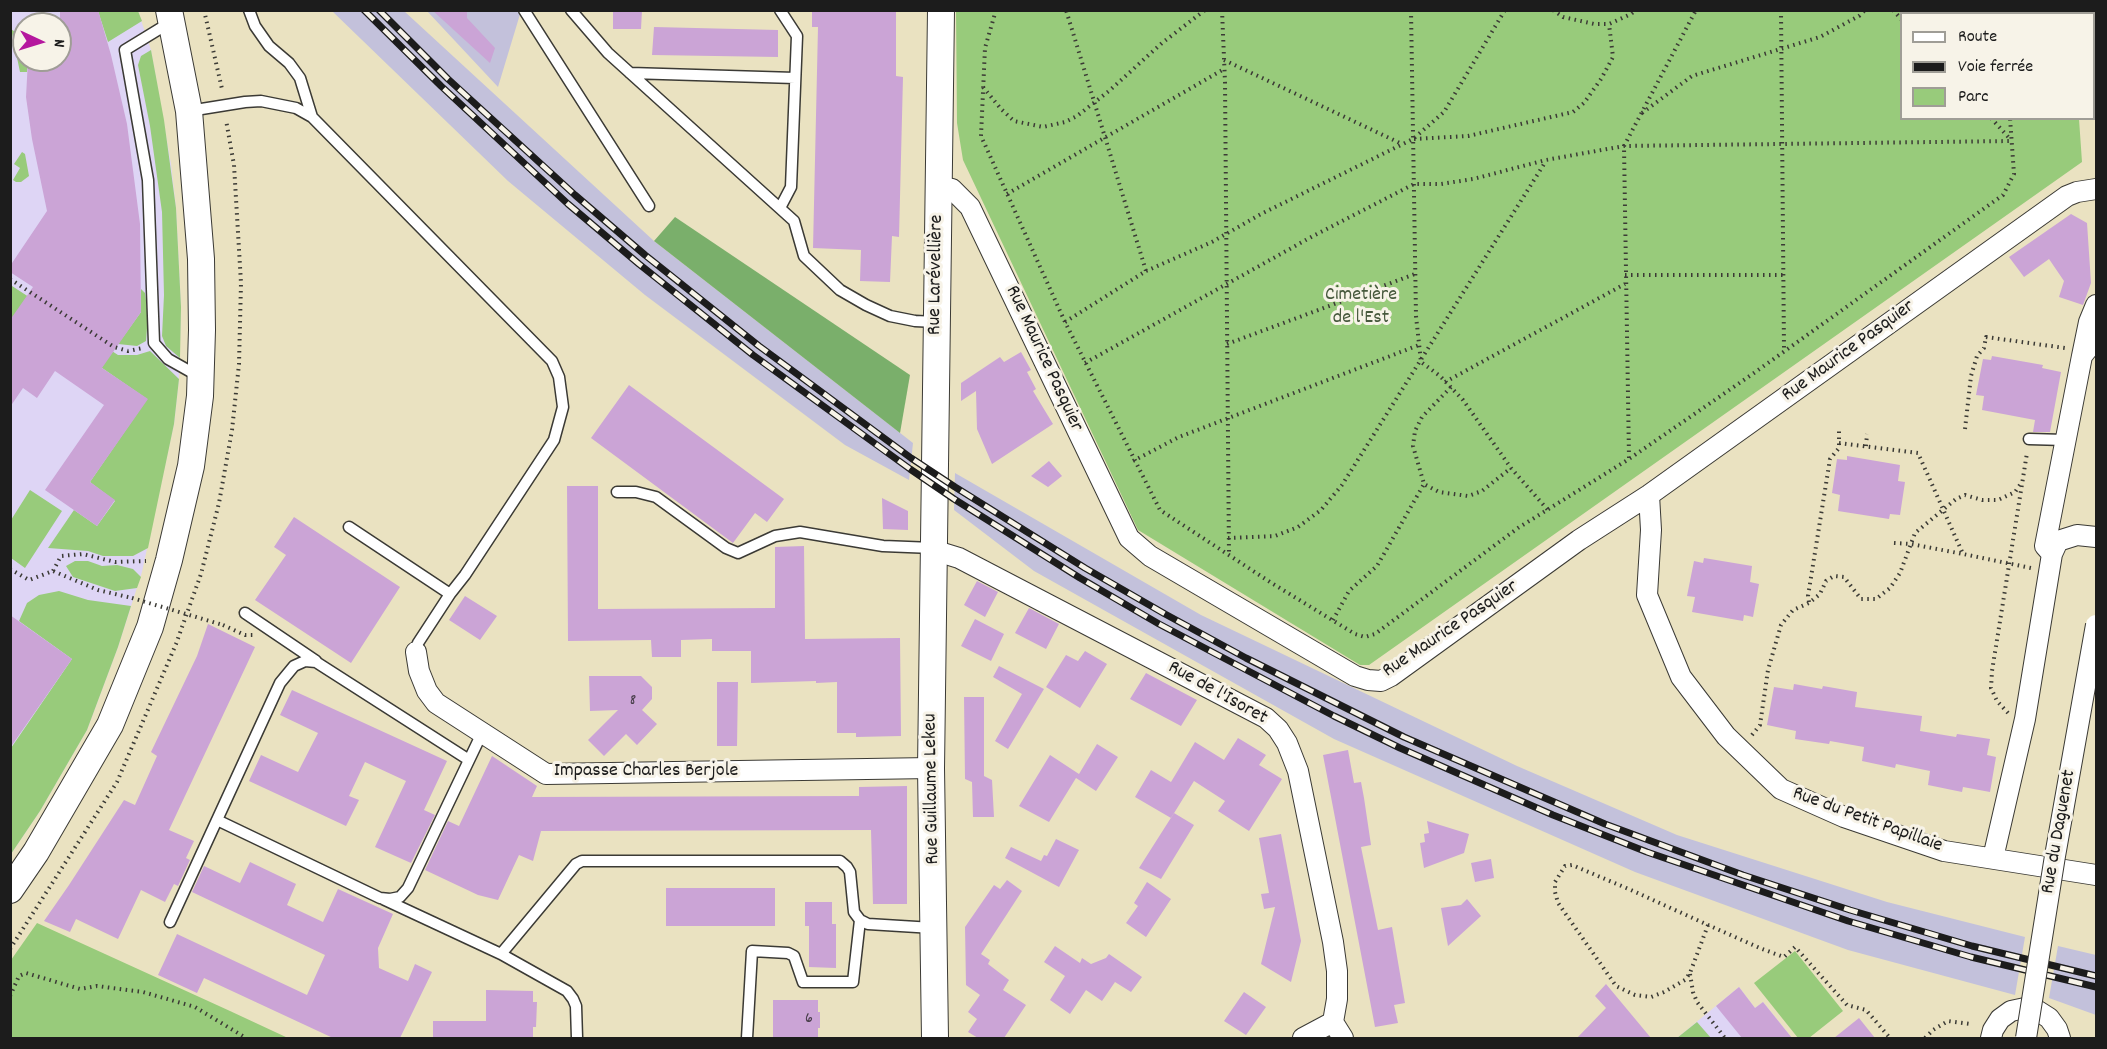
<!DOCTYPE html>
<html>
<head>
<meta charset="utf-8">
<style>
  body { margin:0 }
  #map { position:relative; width:2107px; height:1049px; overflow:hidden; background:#eae2c1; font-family:Dekko,sans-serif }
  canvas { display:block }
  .frame { position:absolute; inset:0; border:12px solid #1c1c1c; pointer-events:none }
  .legend { position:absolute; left:1900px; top:12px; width:195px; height:108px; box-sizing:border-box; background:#f7f3e8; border:2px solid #9f9d96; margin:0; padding:8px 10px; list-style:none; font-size:18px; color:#1c1c1c }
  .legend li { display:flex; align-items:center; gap:12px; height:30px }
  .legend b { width:30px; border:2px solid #9f9d96 }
  .north { position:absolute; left:12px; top:12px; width:60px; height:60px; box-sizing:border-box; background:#f7f3e8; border:2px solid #9f9d96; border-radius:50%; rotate:94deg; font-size:16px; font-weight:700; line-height:24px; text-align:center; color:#1c1c1c }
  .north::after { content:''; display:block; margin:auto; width:21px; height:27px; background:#b5179e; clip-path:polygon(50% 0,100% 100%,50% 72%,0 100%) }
</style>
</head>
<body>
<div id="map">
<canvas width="2107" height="1049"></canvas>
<div class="frame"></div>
<ul class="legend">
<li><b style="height:8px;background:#fff"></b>Route</li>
<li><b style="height:8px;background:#1c1c1c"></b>Voie ferrée</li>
<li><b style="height:16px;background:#98cb7b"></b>Parc</li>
</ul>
<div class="north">N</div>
</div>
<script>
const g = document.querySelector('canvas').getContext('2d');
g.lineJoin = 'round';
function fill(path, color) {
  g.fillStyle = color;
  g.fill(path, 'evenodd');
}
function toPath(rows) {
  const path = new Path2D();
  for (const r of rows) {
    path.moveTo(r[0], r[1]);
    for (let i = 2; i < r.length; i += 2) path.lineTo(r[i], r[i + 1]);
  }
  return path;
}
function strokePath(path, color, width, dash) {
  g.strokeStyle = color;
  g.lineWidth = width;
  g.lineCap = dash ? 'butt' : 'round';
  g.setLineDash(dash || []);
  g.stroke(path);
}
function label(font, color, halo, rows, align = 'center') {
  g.font = font + ' Dekko,sans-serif';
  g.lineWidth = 6;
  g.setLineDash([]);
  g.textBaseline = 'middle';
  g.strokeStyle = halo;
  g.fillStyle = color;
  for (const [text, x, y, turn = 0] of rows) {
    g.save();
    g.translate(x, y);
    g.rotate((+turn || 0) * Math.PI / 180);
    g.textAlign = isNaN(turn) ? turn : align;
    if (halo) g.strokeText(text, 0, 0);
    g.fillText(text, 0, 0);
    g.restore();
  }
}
const built = toPath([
  [11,11,138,11,151,50,171,164,176,208,181,307,179,379,174,424,142,572,118,647,87,730,40,811,11,854],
  [24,24,60,24,60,60,24,60],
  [1739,987,1755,1008,1763,1002,1792,1038,1677,1038]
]);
const industrial = toPath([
  [332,11,404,11,654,241,913,443,909,480,845,445,645,295,508,181],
  [427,11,521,11,498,87],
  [955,473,1201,615,1517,766,1677,835,1887,902,2025,937,2015,995,1848,950,1635,872,1334,739,1034,571,954,510],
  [2058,946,2096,955,2096,1038,2096,1015,2049,998]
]);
const green = toPath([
  [98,11,138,11,142,21,108,42],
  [956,11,2072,11,2073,13,1902,14,1902,118,2079,119,2082,162,1369,665,1360,665,1138,530,963,160,957,123],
  [11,29,22,37,24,34,24,60,28,60,27,72,20,72],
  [151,50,164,120,176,208,181,307,180,358,166,346,162,336,164,295,162,212,150,126,138,65,141,56],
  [22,152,25,154,29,176,21,182,16,182,13,180,20,168,14,164],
  [12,286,118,355,137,355,150,351,179,379,174,424,148,548,133,556,103,556,88,551,48,548,74,510,97,526,115,501,90,482,147,399,18,310,11,320,10,289],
  [141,289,145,293,148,316,146,341,137,346,118,344,141,312],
  [30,490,62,511,25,568,11,558,11,520],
  [75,561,88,561,102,566,117,565,133,569,141,577,137,588,115,591,73,577,66,566],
  [59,591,88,600,131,606,118,647,87,730,40,811,11,854,11,748,72,659,19,621,27,603,39,595],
  [37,923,230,1011,288,1038,11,1038,11,960],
  [1795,951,1843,1011,1809,1038,1798,1038,1754,983],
  [1697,1022,1711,1038,1677,1038]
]);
const forest = toPath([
  [675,217,910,375,900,433,654,241]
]);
const building = toPath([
  [60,10,98,10,111,55,127,124,140,224,141,312,102,368,148,399,90,482,115,500,97,526,45,490,104,405,55,371,37,398,23,388,10,407,10,320,33,287,10,272,10,266,47,211,32,139,26,97,28,60,60,60],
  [432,10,467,10,467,18,495,48,490,63],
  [613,10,642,10,641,29,613,29],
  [812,10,896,10,896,76,903,77,899,237,892,236,890,282,860,281,861,250,813,248,818,27,812,27],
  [654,27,778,30,778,57,652,55],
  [2071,214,2087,223,2091,283,2083,305,2059,297,2064,281,2049,259,2024,277,2009,257],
  [1021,352,1031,370,1027,372,1036,389,1033,391,1053,424,992,464,977,429,976,391,961,401,961,383,1000,357,1004,362],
  [1992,356,2043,365,2042,368,2061,372,2050,432,2033,432,2035,420,1982,410,1984,396,1976,395,1983,359,1991,360],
  [629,385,784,499,767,522,755,513,733,543,591,438],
  [1847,456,1900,465,1898,481,1905,482,1900,515,1890,514,1889,519,1838,511,1840,495,1832,493,1837,459,1847,460],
  [1049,461,1062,476,1048,487,1031,476],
  [567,486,598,486,598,609,775,608,775,547,804,546,805,639,900,638,901,736,856,737,856,733,837,733,837,682,816,683,816,681,751,683,751,651,712,651,712,639,681,640,681,657,652,657,651,640,568,641],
  [882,498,908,511,908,530,883,529],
  [294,517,400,587,351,663,255,600,286,555,274,547],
  [1704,558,1752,566,1750,582,1759,584,1753,617,1744,615,1743,621,1692,612,1695,597,1687,596,1694,561,1703,563],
  [977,581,998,592,985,617,964,605],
  [465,596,497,616,480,640,449,620],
  [1029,608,1059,624,1046,649,1015,633],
  [10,615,72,659,10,748],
  [975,619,1004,634,991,661,961,646],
  [208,624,255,647,169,830,194,841,186,858,190,860,178,886,174,884,165,902,141,890,118,939,76,919,70,932,44,921,69,885,124,800,135,805,157,756,151,752,197,656],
  [1085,651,1107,664,1080,708,1046,687,1066,655,1078,661],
  [999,666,1044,689,1008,749,995,741,1022,694,993,677],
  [1146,673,1197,700,1181,726,1130,699],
  [589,676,641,676,652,687,652,699,642,710,657,724,637,745,626,734,604,756,588,740,618,710,590,711],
  [717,682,738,682,737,746,717,746],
  [1794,684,1822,689,1823,686,1857,692,1855,707,1922,716,1920,731,1956,737,1957,734,1990,739,1987,755,1996,757,1990,792,1963,787,1962,792,1928,785,1930,771,1896,764,1895,768,1862,761,1864,747,1830,741,1829,744,1795,739,1796,731,1767,725,1774,687,1793,690],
  [292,690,447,761,424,810,435,815,411,863,375,847,406,781,365,762,349,796,359,800,346,826,249,781,261,755,298,772,318,733,280,715],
  [964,697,984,697,984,776,992,780,994,817,973,817,972,782,965,779],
  [1238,738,1266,755,1259,765,1282,779,1249,831,1218,811,1225,801,1194,781,1171,818,1135,797,1151,770,1171,782,1195,742,1224,760],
  [1097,744,1118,757,1096,791,1076,778,1049,822,1019,806,1050,755,1079,774],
  [1348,750,1354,783,1361,782,1364,798,1371,845,1361,847,1378,930,1392,927,1405,1003,1394,1005,1398,1023,1375,1027,1323,755],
  [492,756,537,786,532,797,859,796,859,787,907,786,907,904,873,904,871,830,541,831,533,861,519,855,498,900,478,895,425,870,448,821,459,826],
  [1174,813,1194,825,1161,879,1139,868],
  [1427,821,1469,834,1464,853,1424,868,1420,843,1425,842,1424,834,1429,833],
  [1281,834,1301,941,1291,982,1261,964,1275,907,1264,909,1261,894,1269,893,1259,838],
  [1056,839,1079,850,1059,887,1005,858,1011,847,1041,861,1044,855,1047,856],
  [1491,859,1494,878,1475,882,1471,863],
  [250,862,296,884,287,905,323,922,338,889,393,914,378,948,379,968,408,981,415,964,432,972,400,1038,333,1038,204,978,197,993,158,975,177,934,307,995,325,955,192,892,204,866,240,883],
  [1007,880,1022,891,981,954,990,960,988,964,1009,980,1003,990,1026,1005,1004,1038,978,1038,968,1032,977,1019,968,1012,980,995,966,985,965,927,994,885,1000,889],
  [1147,882,1171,899,1146,937,1126,923,1138,906,1134,903],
  [666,888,775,888,775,926,666,926],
  [1467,899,1481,916,1448,946,1441,908,1461,905],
  [805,902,832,902,832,924,836,924,836,968,809,967,809,926,805,926],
  [1055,946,1080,963,1082,958,1091,964,1106,958,1109,954,1142,977,1131,992,1115,982,1102,1001,1086,990,1070,1014,1050,1000,1065,976,1044,962],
  [1606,984,1651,1038,1577,1038,1606,1008,1595,996],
  [1739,987,1755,1008,1763,1002,1792,1038,1742,1038,1716,1006],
  [486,990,533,991,533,1002,537,1002,536,1027,533,1027,533,1038,433,1038,433,1021,486,1021],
  [1244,992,1266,1007,1246,1035,1224,1021],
  [773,1000,818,1000,818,1012,820,1012,820,1028,818,1028,818,1038,773,1038],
  [1859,1018,1875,1038,1834,1038]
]);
const path = toPath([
  [204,10,222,89],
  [996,10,985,48,981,136,1065,322,1160,510,1270,582,1355,634,1365,637,1375,634,1518,528,1629,459,1754,373,2003,195,2014,174,2010,118],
  [1222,10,1225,82,1229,556],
  [1411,10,1416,316,1421,362,1440,376,1463,400,1511,468,1548,510],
  [1553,10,1563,17,1594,24,1609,24,1631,14,1636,10],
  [1781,10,1784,350],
  [1893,10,1902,20],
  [2005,10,2005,14],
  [1224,60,1402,144],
  [983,87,1001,109,1014,121,1043,127,1065,122,1077,116,1109,91,1162,43,1205,10],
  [1642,113,1692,76,1820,37,1859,16,1865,10],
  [1991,118,2011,140],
  [1414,139,1468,136,1573,112,1584,103,1601,79,1613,57,1609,24],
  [1007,194,1224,69],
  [1146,271,1212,242,1261,214,1413,139,1444,112,1505,10],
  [1625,275,1784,275],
  [10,279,114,347,128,351,143,348],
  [1065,322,1146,271,1066,10],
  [1227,344,1415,274],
  [1085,363,1313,236,1414,184,1441,184,1473,179,1546,160,1624,146,2012,141],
  [1445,382,1625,284],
  [1451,387,1422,417,1415,431,1413,446,1424,484,1439,492,1468,496,1482,491,1511,468],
  [1965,429,1971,376,1977,356,1984,348,1986,337,2065,348],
  [1839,443,1918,453,1963,554,2031,568],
  [1866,446,1867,434],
  [1629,458,1624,146,1696,10],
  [1133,461,1179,437,1419,345],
  [1228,538,1275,536,1298,527,1321,510,1342,485,1546,161],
  [1894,543,1911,544,1963,554],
  [10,569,29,580,53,571,98,590,132,598],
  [53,571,61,556,83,554,115,562,146,561],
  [1809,602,1808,596,1830,459,1839,448,1839,431],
  [1333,620,1349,591,1377,566,1424,484],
  [223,625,245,635,253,635],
  [2008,713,1997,701,1991,688,1992,671,2027,453],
  [1752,735,1760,725,1768,670,1781,625,1793,610,1809,603,1820,594,1826,581,1834,576,1844,577,1861,599,1876,599,1890,588,1900,573,1915,533,1956,499,1965,495,1982,500,1998,500,2015,492,2022,482],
  [1708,925,1690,973,1685,980,1664,992,1651,997,1635,995,1616,986,1558,903,1555,892,1555,882,1565,866,1572,865,1631,890,1708,925,1762,949,1784,957,1795,947,1847,1005,1866,1010,1890,1038],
  [10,949,117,782,176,644,201,574,219,503,232,430,239,364,241,283,234,165,226,120],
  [1690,974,1693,992,1697,1002,1725,1038],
  [10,996,19,976,26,973,80,989,97,986,143,992,195,1007,246,1038],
  [1925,1038,1933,1030,1948,1021,1970,1024]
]);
const service = toPath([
  [249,10,255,26,269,46,289,63,300,78,312,117],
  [524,10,649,206],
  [571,10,608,53,794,221,804,256,840,290,866,305,890,316,915,321,936,322],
  [780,10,797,36,791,187,780,208],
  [161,28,125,50,148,180,154,343,168,359,200,377],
  [630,73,795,78],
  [189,111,245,102,261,101,296,108,312,117,552,361,559,377,563,407,554,440,465,575,450,594,418,643,416,652],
  [2029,439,2065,440],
  [617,492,636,492,656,497,726,548,738,553,775,536,800,532,883,546,933,548],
  [349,527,450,594],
  [245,613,316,661],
  [217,820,380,898,390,899,400,897,408,888,482,733],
  [383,899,501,954,567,991,573,999,576,1006,577,1038],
  [170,922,280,683,294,666,305,661,316,662,469,760],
  [501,954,576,864,582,861,840,861,847,867,850,872,854,912,860,920,868,924,933,928],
  [747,1038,752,951,788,953,794,956,803,982,853,982,860,920]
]);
const minor = toPath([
  [938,186,952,189,970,207,1129,538,1150,556,1355,676,1368,680,1381,681,1391,676,1579,540,1649,495,2067,196,2077,192,2096,189],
  [2082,356,2089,322,2096,305],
  [1649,495,1651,530,1647,595,1681,677,1726,736,1781,789,1844,817,1944,851,2096,875],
  [933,550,959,558,1266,718,1278,729,1287,743,1298,771,1333,942,1337,971,1337,999,1333,1022,1343,1038],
  [2052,554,2045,546,2082,356,2090,346,2096,344],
  [416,652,419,671,427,691,436,703,546,774,931,768],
  [1993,858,2025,719,2052,554,2058,541,2077,535,2096,537],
  [1303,1038,1333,1022],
  [1991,1038,1993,1030,2000,1019,2011,1011,2025,1008,2038,1011,2049,1018,2057,1029,2060,1038]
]);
const tertiary = toPath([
  [10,890,36,852,110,725,150,627,169,560,191,466,200,396,202,330,201,259,189,111,169,10],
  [935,1038,931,768,941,10]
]);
const rail = toPath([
  [364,10,441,86,568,204,639,264,753,355,910,469,954,499,1080,578,1159,624,1334,716,1400,748,1553,815,1647,852,1848,921,1971,957,2096,987],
  [379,10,448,79,575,195,645,255,759,346,911,458,955,487,1085,568,1165,614,1246,658,1404,737,1605,824,1743,875,1850,910,1972,946,2096,976]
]);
const pathBridge = toPath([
  [132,598,223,625]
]);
const minorBridge = toPath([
  [2026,1038,2055,856,2096,625]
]);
const numberNames = [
  ["8",633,702],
  ["6",809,1020]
];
const streetNames = [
  ["Rue Larévellière",937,275,-89],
  ["Rue Maurice Pasquier",1849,352,-36],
  ["Rue Maurice Pasquier",1043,359,65],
  ["Rue Maurice Pasquier",1451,630,-34],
  ["Rue de l'Isoret",1217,694,29],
  ["Impasse Charles Berjole",646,772],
  ["Rue Guillaume Lekeu",933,789,-91],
  ["Rue du Petit Papillaie",1867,821,20],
  ["Rue du Daguenet",2060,832,-80]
];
const parkNames = [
  ["Cimetière",1361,296],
  ["de l'Est",1361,319]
];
fill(built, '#ded5f5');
fill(industrial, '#c3c1db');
fill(green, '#98cb7b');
fill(forest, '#7aaf6b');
fill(building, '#cba4d6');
strokePath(service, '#3b3a35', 13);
strokePath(minor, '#3b3a35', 22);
strokePath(tertiary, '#3b3a35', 28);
strokePath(path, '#3b3a35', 4, [1.5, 4.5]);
strokePath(service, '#fff', 10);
strokePath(minor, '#fff', 20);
strokePath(tertiary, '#fff', 26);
strokePath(rail, '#1c1c1c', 7);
strokePath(rail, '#f7f3e8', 4.5, [14]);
strokePath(minorBridge, '#3b3a35', 22, []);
strokePath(pathBridge, '#3b3a35', 4, [1.5, 4.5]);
strokePath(minorBridge, '#fff', 20);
label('16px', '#483e4a', null, numberNames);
label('20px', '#1c1c1c', '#f7f3e8', streetNames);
label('20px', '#47593d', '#f7f3e8', parkNames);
</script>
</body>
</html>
